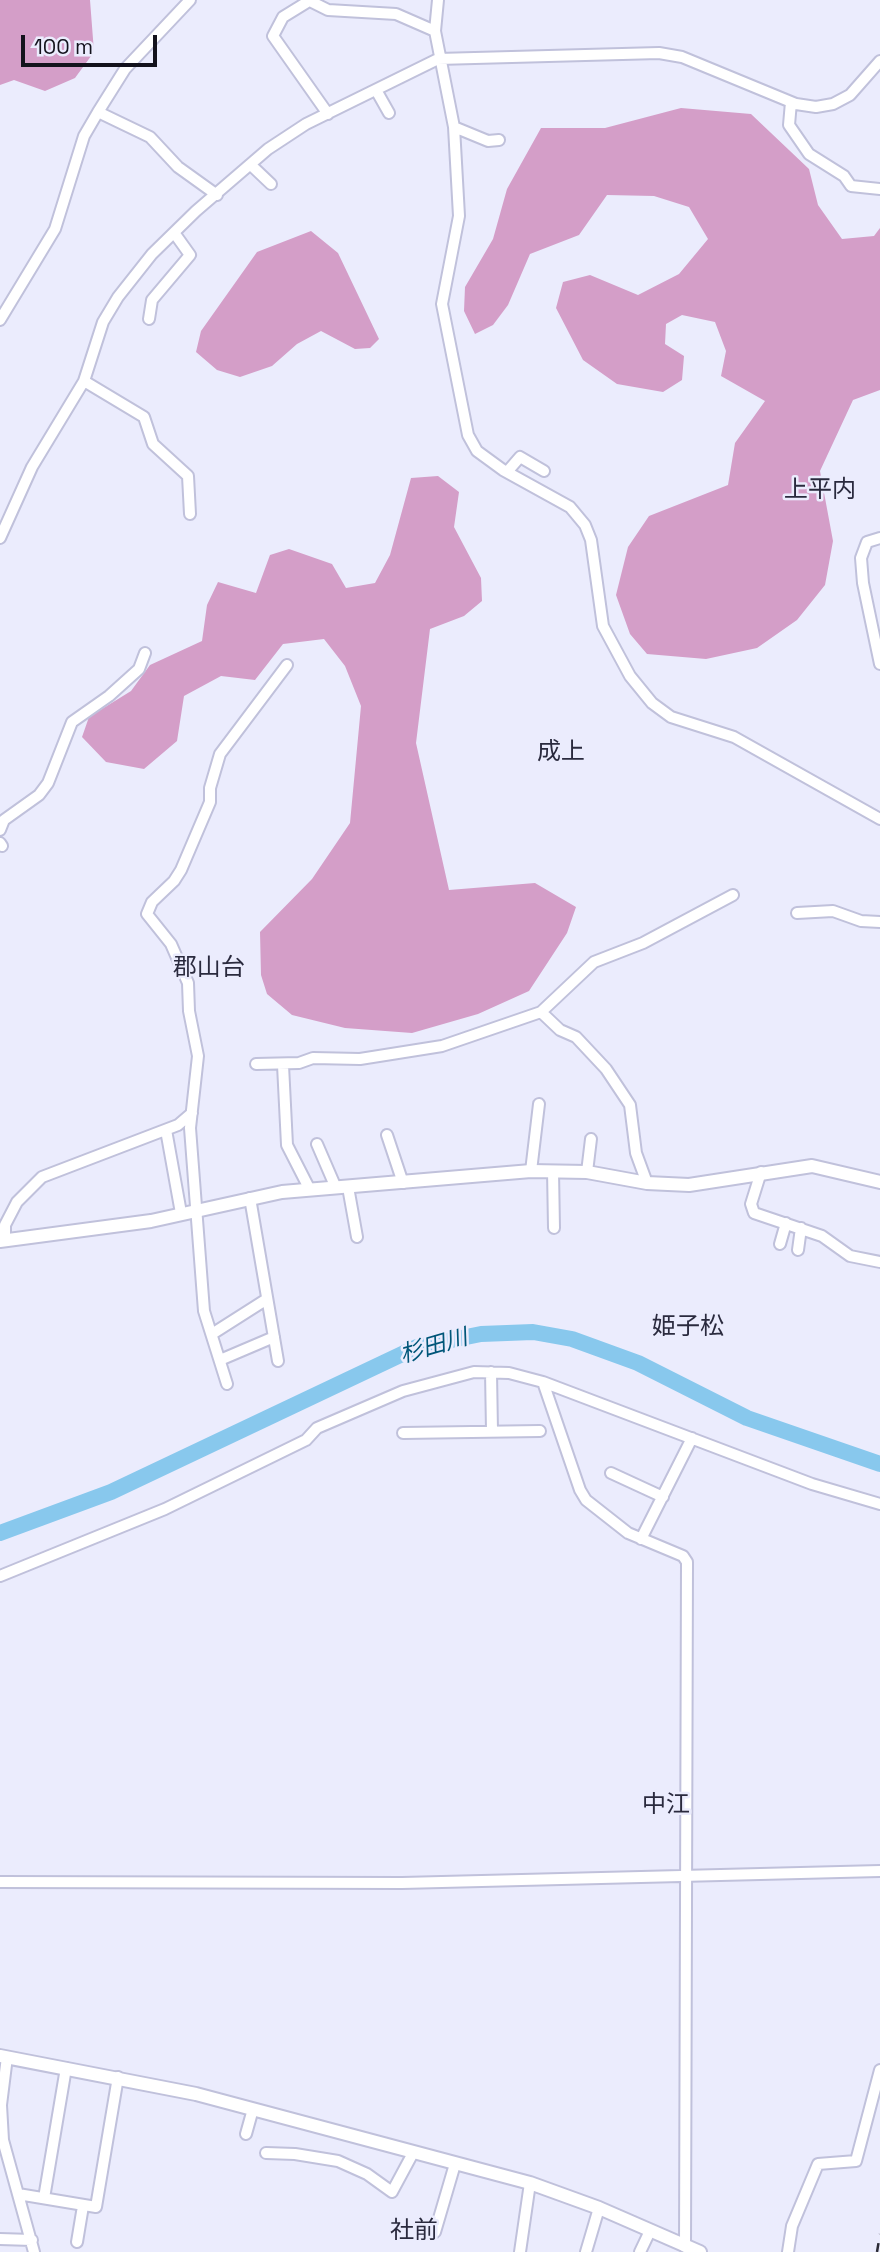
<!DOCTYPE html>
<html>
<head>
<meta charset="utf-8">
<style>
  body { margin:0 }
  #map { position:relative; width:880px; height:2252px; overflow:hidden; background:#ebecfd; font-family:"Space Grotesk",sans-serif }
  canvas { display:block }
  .scale { position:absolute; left:21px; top:35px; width:136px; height:32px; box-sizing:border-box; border:4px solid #13121c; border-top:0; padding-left:9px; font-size:21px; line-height:24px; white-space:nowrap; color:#13121c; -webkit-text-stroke:5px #ebecfd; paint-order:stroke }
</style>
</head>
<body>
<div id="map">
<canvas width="880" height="2252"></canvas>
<div class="scale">100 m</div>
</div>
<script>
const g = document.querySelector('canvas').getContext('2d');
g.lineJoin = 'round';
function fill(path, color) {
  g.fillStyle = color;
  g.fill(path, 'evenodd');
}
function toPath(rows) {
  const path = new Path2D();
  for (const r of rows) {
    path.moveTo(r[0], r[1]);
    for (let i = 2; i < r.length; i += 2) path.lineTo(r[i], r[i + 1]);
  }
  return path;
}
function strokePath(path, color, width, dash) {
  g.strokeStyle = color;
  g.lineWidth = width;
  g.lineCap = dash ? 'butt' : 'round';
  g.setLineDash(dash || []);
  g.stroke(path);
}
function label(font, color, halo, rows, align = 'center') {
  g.font = font + ' "Space Grotesk","Noto Sans JP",sans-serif';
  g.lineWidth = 5;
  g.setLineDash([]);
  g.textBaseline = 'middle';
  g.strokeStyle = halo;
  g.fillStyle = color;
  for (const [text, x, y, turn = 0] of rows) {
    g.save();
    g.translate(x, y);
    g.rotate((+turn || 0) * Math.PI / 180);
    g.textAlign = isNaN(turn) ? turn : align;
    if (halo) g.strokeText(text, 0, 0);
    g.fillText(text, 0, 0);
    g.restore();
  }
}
const forest = toPath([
  [0,0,90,0,94,52,75,78,45,91,14,80,0,85],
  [681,108,751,114,809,169,818,205,842,239,874,236,880,228,880,390,853,400,820,471,833,541,825,585,797,620,757,648,706,659,647,654,630,634,616,595,628,547,649,516,728,485,735,443,765,401,721,376,726,351,715,322,682,315,666,324,665,344,684,356,682,380,663,392,617,384,583,360,556,308,563,282,590,275,638,295,679,274,708,239,689,207,654,196,607,195,579,235,530,254,508,305,493,325,475,334,464,311,465,287,493,239,507,189,541,128,605,128],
  [311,231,338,253,379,339,370,348,355,349,321,331,297,344,272,366,240,377,217,370,196,352,201,331,257,252],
  [438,476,459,492,454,527,481,578,482,601,464,616,430,629,416,743,449,890,535,883,576,907,567,933,529,991,478,1014,412,1033,345,1028,292,1015,267,994,261,975,260,932,312,879,350,823,361,706,345,666,324,639,283,644,255,680,221,676,184,696,177,741,144,769,106,762,82,737,89,717,131,691,150,665,202,641,207,605,218,582,256,593,270,555,289,549,332,564,346,588,375,583,390,555,411,478]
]);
const river = toPath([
  [0,1533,111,1492,417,1347,481,1334,533,1332,572,1339,638,1363,747,1418,880,1464]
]);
const minor = toPath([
  [308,0,328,10,396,14,435,31,454,127,459,216,442,304,468,435,477,451,503,470,570,507,585,525,591,540,603,626,630,676,652,703,671,717,734,737,880,819],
  [309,1,283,17,273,36,328,114],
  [435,31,438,0],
  [376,90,389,113],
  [791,102,789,125,809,154,844,176,851,186,880,189],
  [98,112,150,137,178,167,217,195],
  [454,127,488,141,499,140],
  [251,165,271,184],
  [149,319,152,300,190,255,175,234],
  [0,320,55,229,84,136,98,112,125,69,190,0],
  [84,381,144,417,153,444,188,476,190,514],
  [507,472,520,457,544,471],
  [0,538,32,467,84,381,103,322,118,297,152,254,196,211,268,149,306,124,438,59,659,53,682,57,796,104,816,107,833,104,850,95,880,61],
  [880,538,867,542,861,558,863,583,880,664],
  [0,830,4,820,39,795,48,783,72,722,109,696,139,669,145,653],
  [0,843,2,846],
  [797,913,833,911,861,921,880,922],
  [541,1012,560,1030,576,1037,606,1069,630,1105,636,1153,647,1183],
  [256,1064,299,1063,313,1058,360,1059,442,1046,541,1012,594,962,643,943,733,895],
  [283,1065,287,1145,310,1190],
  [166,1130,181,1213],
  [387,1135,403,1183],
  [317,1144,336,1188],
  [531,1171,539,1104],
  [553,1171,554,1228],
  [587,1172,591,1139],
  [761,1172,751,1204,754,1213,822,1236,850,1256,880,1262],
  [348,1187,357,1237],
  [250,1198,278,1361],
  [5,1240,5,1225,17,1202,42,1177,178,1125,192,1113],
  [780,1244,786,1223],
  [798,1250,801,1228],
  [212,1334,267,1299],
  [220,1360,274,1337],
  [491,1372,492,1431],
  [543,1382,812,1484,880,1504],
  [227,1384,204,1311,190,1128,198,1056,189,1011,188,983,171,944,147,914,152,902,174,881,181,870,210,802,210,788,220,754,287,665],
  [403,1433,540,1431],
  [611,1473,663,1497],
  [641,1539,692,1438],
  [0,1576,165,1509,306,1440,317,1428,403,1391,474,1372,509,1373,543,1382,580,1490,586,1500,628,1533,683,1556,687,1562,685,2247],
  [0,1882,402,1883,880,1871],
  [7,2057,1,2105,3,2140,34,2252],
  [246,2134,253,2109],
  [266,2153,295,2154,338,2161,367,2174,392,2192,413,2153],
  [18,2194,96,2207,118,2077],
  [44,2198,66,2068],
  [435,2232,455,2164],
  [0,2239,32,2240],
  [77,2242,83,2206],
  [520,2252,530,2183],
  [586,2252,599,2208],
  [640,2252,650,2231],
  [788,2252,792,2226,818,2164,856,2161,880,2070]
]);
const tertiary = toPath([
  [0,1241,151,1221,282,1192,531,1171,587,1172,647,1183,689,1185,812,1166,880,1182],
  [0,2056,196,2094,530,2183,599,2208,700,2252]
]);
const rail = toPath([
  [877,2252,880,2234]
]);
const waterNames = [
  ["杉田川",434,1347,-16]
];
const quarterNames = [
  ["上平内",820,490],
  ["成上",561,752],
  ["郡山台",209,968],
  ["姫子松",688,1327],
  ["中江",666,1805],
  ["社前",414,2231]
];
fill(forest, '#d49ec8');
strokePath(river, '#88c8ed', 16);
strokePath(minor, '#c0c1db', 14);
strokePath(tertiary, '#c0c1db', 16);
strokePath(minor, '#fff', 10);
strokePath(tertiary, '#fff', 12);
strokePath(rail, '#2b2b35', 2.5, [9, 9]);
label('italic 23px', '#005679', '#ebecfd', waterNames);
label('24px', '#2a2a3e', '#ebecfd', quarterNames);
</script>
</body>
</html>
